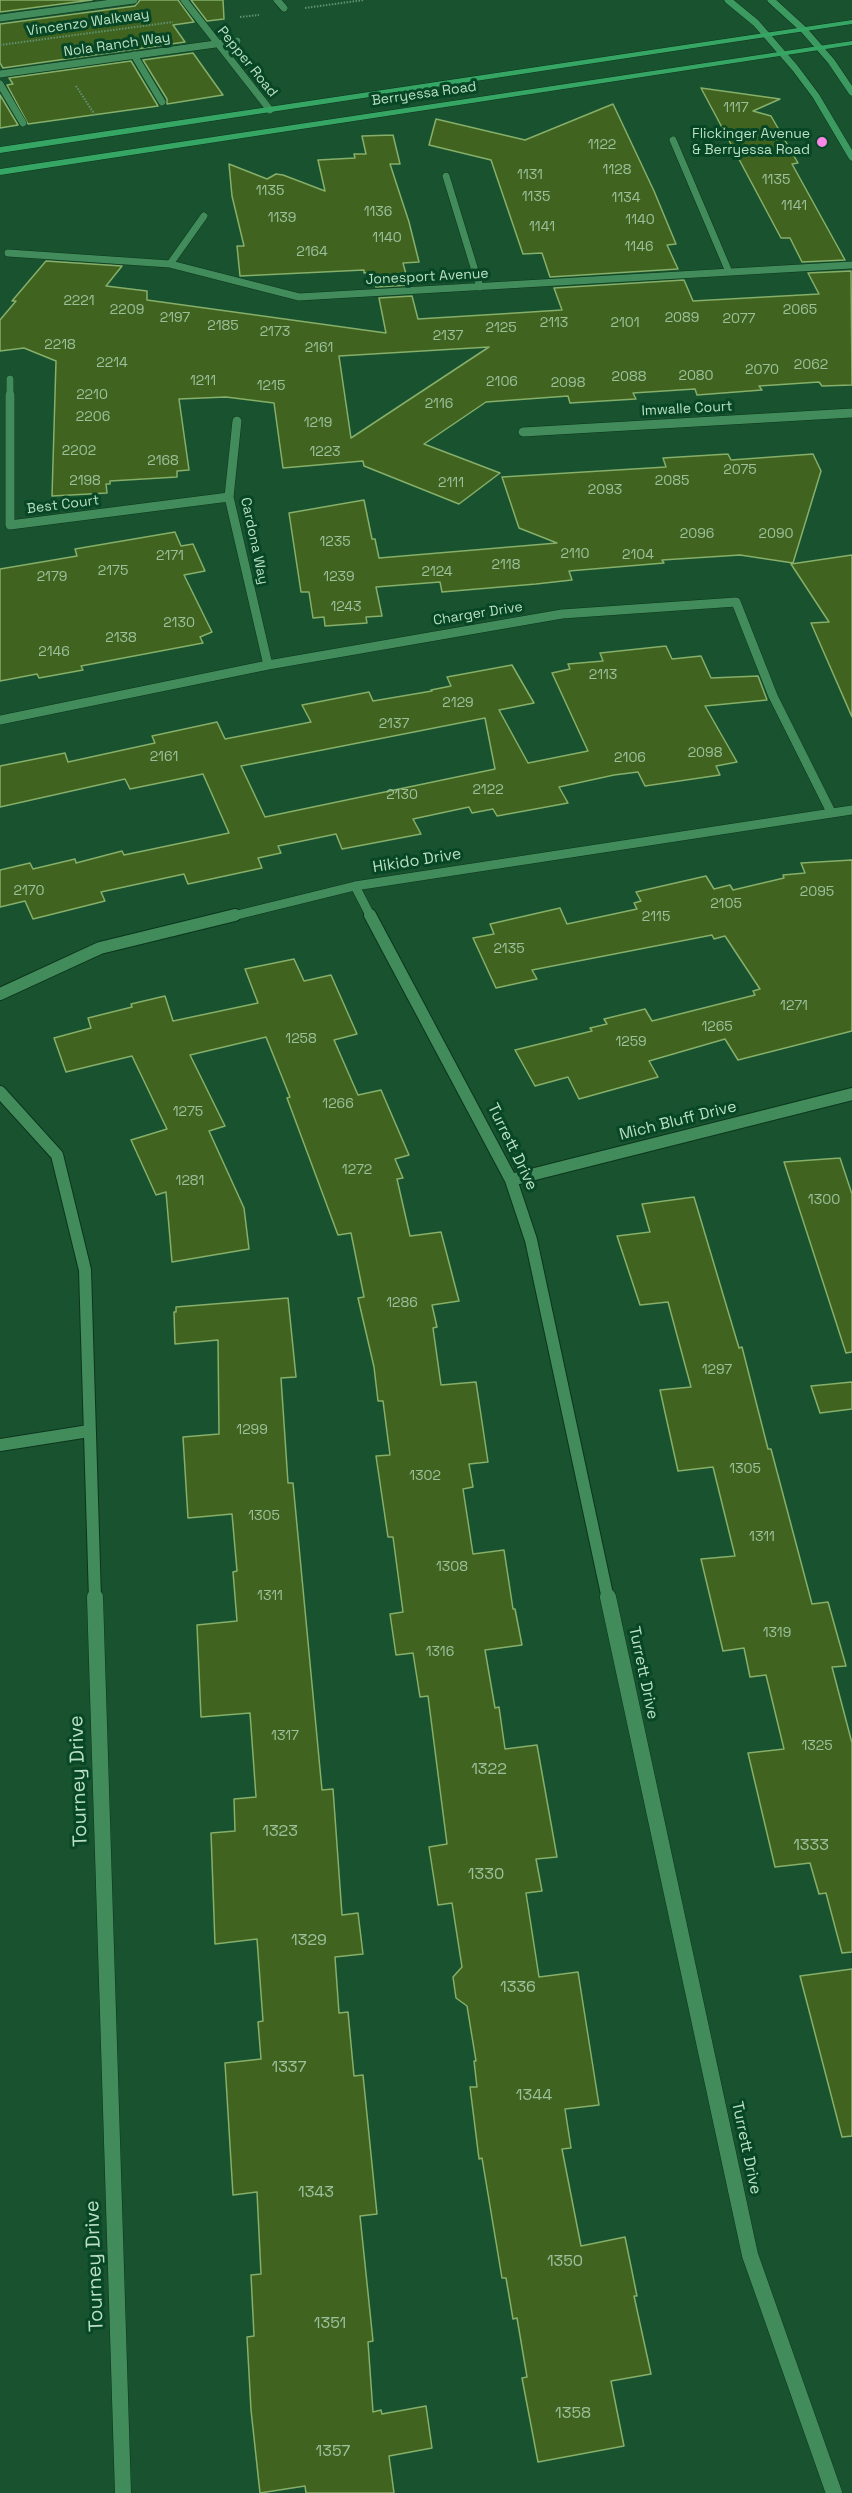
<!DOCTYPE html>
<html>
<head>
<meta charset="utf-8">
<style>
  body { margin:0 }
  canvas { display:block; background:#18522f }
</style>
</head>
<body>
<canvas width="852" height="2493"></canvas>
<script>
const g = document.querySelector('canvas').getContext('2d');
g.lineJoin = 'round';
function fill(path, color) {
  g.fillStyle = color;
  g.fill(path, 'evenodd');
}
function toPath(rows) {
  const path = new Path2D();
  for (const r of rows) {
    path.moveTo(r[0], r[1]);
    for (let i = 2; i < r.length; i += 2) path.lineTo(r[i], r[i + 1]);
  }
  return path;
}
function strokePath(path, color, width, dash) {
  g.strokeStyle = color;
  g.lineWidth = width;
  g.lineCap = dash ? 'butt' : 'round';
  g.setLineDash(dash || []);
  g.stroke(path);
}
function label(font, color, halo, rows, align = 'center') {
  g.font = font + ' "Space Grotesk",sans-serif';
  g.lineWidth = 6;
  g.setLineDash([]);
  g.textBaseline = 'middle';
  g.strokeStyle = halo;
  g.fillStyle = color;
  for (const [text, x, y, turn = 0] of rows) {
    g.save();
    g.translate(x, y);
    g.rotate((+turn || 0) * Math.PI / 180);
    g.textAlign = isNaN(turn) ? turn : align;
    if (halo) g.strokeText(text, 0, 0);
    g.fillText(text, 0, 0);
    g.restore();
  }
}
const building = toPath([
  [0,0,92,0,0,12,0,0],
  [140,0,178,0,194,22,173,25,185,42,3,68,0,63,0,24,135,6,140,0],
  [191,0,223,0,224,19,207,21,191,0],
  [193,53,223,95,167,104,167,99,143,60,193,53],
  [131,61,158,106,28,124,7,85,13,84,9,78,131,61],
  [701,88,780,99,753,111,771,116,798,163,792,164,845,260,802,262,790,238,781,238,701,88],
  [0,95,18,125,0,128,0,95],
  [613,104,654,191,676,244,667,245,678,269,550,277,542,253,523,254,491,160,429,145,436,119,525,140,613,104],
  [393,135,400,164,390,164,409,222,419,262,403,263,409,285,376,287,373,272,364,273,364,270,240,276,237,246,244,246,232,196,229,164,267,179,276,174,283,175,325,191,318,160,355,158,354,154,366,154,362,136,393,135],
  [46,261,122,266,106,286,147,291,147,300,386,333,379,298,412,296,418,319,500,314,562,310,554,288,684,280,693,301,819,294,808,273,851,271,852,385,822,386,819,382,759,386,762,390,697,395,695,389,633,393,636,399,570,403,568,396,486,402,424,444,500,473,459,504,364,466,363,461,283,468,274,403,226,397,179,399,189,470,177,471,177,477,110,481,110,484,106,484,107,493,52,496,56,361,24,348,0,351,0,320,16,301,12,301,46,261],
  [489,347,351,438,339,356,489,347],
  [728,454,731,460,813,454,821,471,793,563,740,555,662,560,664,563,569,571,572,580,536,584,442,592,440,582,376,587,382,616,366,617,367,623,325,626,324,617,313,618,309,592,301,592,289,513,364,500,372,539,375,539,379,558,557,543,519,528,502,477,666,467,663,458,728,454],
  [175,532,181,546,193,544,205,571,184,575,212,632,200,637,203,643,81,666,83,670,39,678,37,674,0,681,0,569,77,556,75,549,175,532],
  [852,555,852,717,811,623,829,622,791,564,852,555],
  [666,646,672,659,701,656,711,678,758,676,767,700,705,706,737,762,716,766,720,775,645,786,638,772,614,775,559,787,568,803,497,816,493,809,472,813,469,807,413,819,421,834,342,849,336,834,278,846,281,853,258,858,262,868,188,884,184,874,101,892,105,901,33,919,25,901,0,907,0,870,30,863,33,869,75,859,76,863,122,851,124,855,229,833,203,774,130,789,125,779,0,807,0,766,65,753,68,762,155,743,152,736,217,722,225,739,311,722,302,705,369,692,373,701,432,691,431,690,451,686,447,677,512,665,534,703,499,710,528,763,588,751,552,673,570,669,568,664,603,661,600,653,666,646],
  [485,718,495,769,265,817,241,766,485,718],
  [852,860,852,1031,738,1060,725,1039,649,1061,658,1077,579,1099,568,1077,535,1086,515,1050,592,1031,590,1028,607,1024,604,1019,645,1009,652,1021,755,995,753,991,760,989,725,936,714,939,712,935,532,970,537,979,496,988,473,938,494,934,490,924,560,908,567,924,637,909,634,903,641,901,636,892,706,876,714,889,730,885,733,890,784,878,783,875,805,873,801,863,852,860],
  [294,959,304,981,331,975,357,1034,334,1040,358,1095,381,1090,409,1155,395,1159,403,1178,397,1179,410,1236,441,1232,459,1301,432,1305,437,1327,433,1328,441,1385,476,1382,488,1462,469,1464,473,1487,463,1489,473,1554,504,1550,513,1609,515,1609,522,1645,485,1650,495,1708,499,1707,505,1749,537,1745,557,1857,536,1859,542,1891,526,1893,539,1977,578,1972,599,2105,565,2109,571,2148,562,2149,581,2246,625,2237,637,2296,634,2296,651,2374,611,2381,624,2446,538,2462,522,2378,527,2377,517,2318,513,2319,506,2278,502,2278,482,2158,479,2159,470,2087,477,2087,474,2061,476,2061,467,2006,456,1998,453,1977,462,1967,452,1903,438,1905,429,1847,447,1844,428,1696,420,1697,413,1653,396,1655,390,1614,403,1612,393,1537,388,1537,376,1456,390,1455,383,1401,378,1401,374,1367,358,1298,364,1297,351,1233,338,1235,287,1098,290,1097,266,1037,190,1055,225,1126,209,1131,244,1208,249,1249,172,1262,166,1192,156,1195,131,1140,167,1129,132,1056,66,1072,54,1038,91,1028,88,1018,132,1007,131,1004,165,996,173,1021,258,1003,245,969,294,959],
  [840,1158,852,1194,852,1352,846,1353,784,1162,840,1158],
  [694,1197,739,1348,742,1347,768,1449,771,1449,812,1604,828,1602,846,1666,832,1667,852,1743,852,1952,842,1953,826,1893,819,1894,810,1863,775,1867,748,1753,784,1749,766,1675,750,1677,744,1648,723,1651,701,1559,735,1556,713,1467,678,1471,660,1390,691,1387,668,1302,640,1305,617,1236,650,1232,642,1204,694,1197],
  [288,1298,296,1377,281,1378,288,1483,293,1483,322,1790,333,1789,342,1915,358,1913,363,1954,335,1957,339,2013,348,2012,354,2076,363,2075,377,2214,360,2216,373,2341,368,2342,373,2412,381,2410,382,2414,426,2406,432,2448,389,2456,394,2493,306,2493,305,2486,260,2493,251,2410,247,2337,254,2336,251,2275,261,2274,257,2192,233,2195,225,2063,261,2059,258,2022,263,2021,257,1939,215,1944,211,1833,235,1831,234,1799,256,1797,250,1713,201,1717,197,1625,237,1621,233,1572,237,1571,232,1514,188,1518,183,1437,219,1434,218,1340,175,1344,174,1312,176,1312,176,1307,288,1298],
  [852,1382,852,1409,820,1413,811,1386,852,1382],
  [852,1969,852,2136,842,2137,800,1976,852,1969]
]);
const path = toPath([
  [305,8,364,0],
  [240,17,259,15],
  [0,45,173,22],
  [76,86,95,115]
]);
const service = toPath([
  [277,0,284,8],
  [0,18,134,0],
  [134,55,162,102],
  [0,84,23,123]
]);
const minorFar3 = toPath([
  [184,0,270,110],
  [0,74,237,41],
  [673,140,729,272],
  [446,176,480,287],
  [8,253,170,264,299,297,852,265],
  [170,264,204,216],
  [10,379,10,397]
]);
const minorFar2 = toPath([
  [10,395,10,525,229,497],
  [237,421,229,497,268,665],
  [523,432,852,413],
  [0,720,268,665,562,614,736,602,773,696,831,812],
  [355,886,371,917],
  [229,917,355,886,852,810]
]);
const minorFar1 = toPath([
  [370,915,511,1180,531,1240,608,1599],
  [0,994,100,948,235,915],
  [0,1092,57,1155,85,1270,95,1599],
  [511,1180,852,1094],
  [0,1445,89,1431]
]);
const minor = toPath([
  [95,1597,123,2493],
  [608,1597,750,2255,834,2493]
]);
const secondary = toPath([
  [728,0,756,23,795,68,816,96,852,157],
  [771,0,804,30,831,61,852,92]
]);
const primary = toPath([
  [852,20,852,24,0,153,0,147,852,20],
  [852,41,852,45,0,175,0,169,852,41]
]);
const markers = [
  [822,142,6,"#f987e8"]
];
const farStreetnames = [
  ["Vincenzo Walkway",88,23,-8],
  ["Nola Ranch Way",117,45,-8],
  ["Pepper Road",247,62,51],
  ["Berryessa Road",424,94,-8],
  ["Jonesport Avenue",427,277,-3],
  ["Imwalle Court",687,409,-3],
  ["Best Court",63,505,-7],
  ["Cardona Way",254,541,78],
  ["Charger Drive",478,614,-9]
];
const numberNames = [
  ["1117",736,108],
  ["1122",602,145],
  ["1128",617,170],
  ["1131",530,175],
  ["1135",776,180],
  ["1135",270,191],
  ["1135",536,197],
  ["1134",626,198],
  ["1141",794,206],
  ["1136",378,212],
  ["1139",282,218],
  ["1140",640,220],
  ["1141",542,227],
  ["1140",387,238],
  ["1146",639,247],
  ["2164",312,252],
  ["2221",79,301],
  ["2209",127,310],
  ["2065",800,310],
  ["2197",175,318],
  ["2089",682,318],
  ["2077",739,319],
  ["2113",554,323],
  ["2101",625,323],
  ["2185",223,326],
  ["2125",501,328],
  ["2173",275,332],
  ["2137",448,336],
  ["2218",60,345],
  ["2161",319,348],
  ["2214",112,363],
  ["2062",811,365],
  ["2070",762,370],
  ["2080",696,376],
  ["2088",629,377],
  ["1211",203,381],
  ["2106",502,382],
  ["2098",568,383],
  ["1215",271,386],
  ["2210",92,395],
  ["2116",439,404],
  ["2206",93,417],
  ["1219",318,423],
  ["2202",79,451],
  ["1223",325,452],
  ["2168",163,461],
  ["2075",740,470],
  ["2198",85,481],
  ["2085",672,481],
  ["2111",451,483],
  ["2093",605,490],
  ["2096",697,534],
  ["2090",776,534],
  ["1235",335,542],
  ["2110",575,554],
  ["2104",638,555],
  ["2171",170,556],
  ["2118",506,565],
  ["2175",113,571],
  ["2124",437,572],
  ["2179",52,577],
  ["1239",339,577],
  ["1243",346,607],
  ["2130",179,623],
  ["2138",121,638],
  ["2146",54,652],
  ["2113",603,675],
  ["2129",458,703],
  ["2137",394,724],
  ["2098",705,753],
  ["2161",164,757],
  ["2106",630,758],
  ["2122",488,790],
  ["2130",402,795],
  ["2170",29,891],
  ["2095",817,892],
  ["2105",726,904],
  ["2115",656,917],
  ["2135",509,949],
  ["1271",794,1006],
  ["1265",717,1027],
  ["1258",301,1039],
  ["1259",631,1042],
  ["1266",338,1104],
  ["1275",188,1112],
  ["1272",357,1170],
  ["1281",190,1181],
  ["1300",824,1200],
  ["1286",402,1303],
  ["1297",717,1370],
  ["1299",252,1430],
  ["1305",745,1469],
  ["1302",425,1476],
  ["1305",264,1516],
  ["1311",762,1537],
  ["1308",452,1567],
  ["1311",270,1596],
  ["1319",777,1633],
  ["1316",440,1652],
  ["1317",285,1736],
  ["1325",817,1746]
];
const farPoinames = [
  ["Flickinger Avenue",810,134],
  ["& Berryessa Road",810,150]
];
const streetNames = [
  ["Hikido Drive",417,861,-9],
  ["Mich Bluff Drive",678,1121,-14],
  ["Turrett Drive",512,1147,64],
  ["Turrett Drive",643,1673,78],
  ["Turrett Drive",746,2148,78]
];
const nearNumbernames = [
  ["1322",489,1770],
  ["1323",280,1832],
  ["1333",811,1846],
  ["1330",486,1875],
  ["1329",309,1941],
  ["1336",518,1988],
  ["1337",289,2068],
  ["1344",534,2096],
  ["1343",316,2193],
  ["1350",565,2262],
  ["1351",330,2324],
  ["1358",573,2414],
  ["1357",333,2452]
];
const nearStreetnames = [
  ["Tourney Drive",79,1781,-92],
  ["Tourney Drive",95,2266,-92]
];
fill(building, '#406420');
strokePath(building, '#86af69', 1.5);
strokePath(service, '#0c351c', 8);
strokePath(minorFar3, '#0c351c', 8);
strokePath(minorFar2, '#0c351c', 10);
strokePath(minorFar1, '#0c351c', 14);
strokePath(minor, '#0c351c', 17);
strokePath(secondary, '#0c351c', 8);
strokePath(primary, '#0c351c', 1);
strokePath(path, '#619172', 2, [1.5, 1.5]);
strokePath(service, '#428c5c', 7);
strokePath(minorFar3, '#428c5c', 7);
strokePath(minorFar2, '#428c5c', 9);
strokePath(minorFar1, '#428c5c', 12);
strokePath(minor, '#428c5c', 16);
strokePath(secondary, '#3c9960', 7);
fill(primary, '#35a664');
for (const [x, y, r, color] of markers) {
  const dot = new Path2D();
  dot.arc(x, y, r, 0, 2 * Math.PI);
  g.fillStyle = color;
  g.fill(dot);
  strokePath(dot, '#084725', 2);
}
label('14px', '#badfc4', '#084725', farStreetnames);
label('14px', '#9cc09b', null, numberNames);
label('14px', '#badfc4', '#084725', farPoinames, 'right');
label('16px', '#badfc4', '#084725', streetNames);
label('16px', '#9cc09b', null, nearNumbernames);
label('20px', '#badfc4', '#084725', nearStreetnames);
</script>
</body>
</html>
